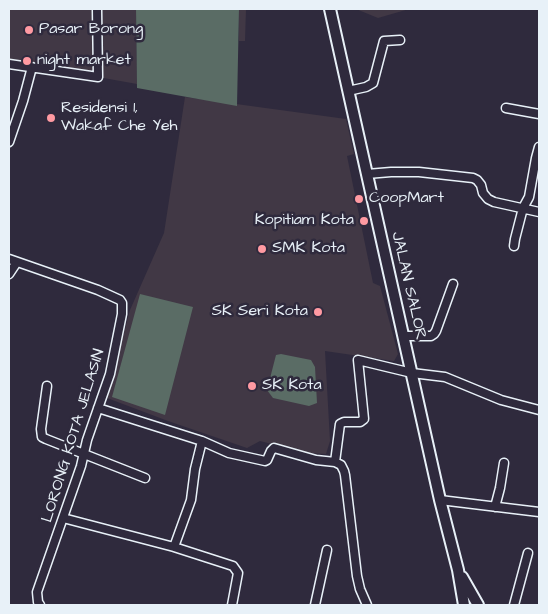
<!DOCTYPE html>
<html>
<head>
<meta charset="utf-8">
<style>
  body { margin:0 }
  #map { position:relative; width:548px; height:614px; overflow:hidden; background:#2f2a3d; font-family:"Architects Daughter",sans-serif }
  canvas { display:block }
  .frame { position:absolute; inset:0; border:10px solid #e8f1f8; pointer-events:none }
</style>
</head>
<body>
<div id="map">
<canvas width="548" height="614"></canvas>
<div class="frame"></div>
</div>
<script>
const g = document.querySelector('canvas').getContext('2d');
g.lineJoin = 'round';
function fill(path, color) {
  g.fillStyle = color;
  g.fill(path, 'evenodd');
}
function toPath(rows) {
  const path = new Path2D();
  for (const r of rows) {
    path.moveTo(r[0], r[1]);
    for (let i = 2; i < r.length; i += 2) path.lineTo(r[i], r[i + 1]);
  }
  return path;
}
function strokePath(path, color, width, dash) {
  g.strokeStyle = color;
  g.lineWidth = width;
  g.lineCap = dash ? 'butt' : 'round';
  g.setLineDash(dash || []);
  g.stroke(path);
}
function label(font, color, halo, rows, align = 'center') {
  g.font = font + ' "Architects Daughter",sans-serif';
  g.lineWidth = 5;
  g.setLineDash([]);
  g.textBaseline = 'middle';
  g.strokeStyle = halo;
  g.fillStyle = color;
  for (const [text, x, y, turn = 0] of rows) {
    g.save();
    g.translate(x, y);
    g.rotate((+turn || 0) * Math.PI / 180);
    g.textAlign = isNaN(turn) ? turn : align;
    if (halo) g.strokeText(text, 0, 0);
    g.fillText(text, 0, 0);
    g.restore();
  }
}
const built = toPath([
  [9,9,136,9,137,84,98,77,9,65],
  [239,9,246,9,245,41,239,41],
  [356,9,409,9,378,18],
  [185,97,346,119,354,154,347,156,373,283,380,286,398,354,394,361,325,351,330,441,326,454,307,453,260,441,247,448,168,421,107,398,130,310,164,233]
]);
const green = toPath([
  [136,9,239,9,237,106,137,88],
  [140,294,193,307,165,415,112,397],
  [281,354,311,360,315,367,317,403,309,406,273,398,267,390,276,355]
]);
const street = toPath([
  [9,64,98,77,97,9],
  [348,91,366,87,373,83,384,41,400,40],
  [506,108,539,114],
  [9,142,23,101,32,67],
  [367,174,391,172,419,172,473,178,477,180,481,185,483,193,488,199,494,202,539,212],
  [514,246,515,239,523,208,529,197,536,158,539,147],
  [9,259,98,290,120,300,122,303,122,314,110,374,87,440,81,466,37,592,38,602,40,605],
  [9,274,17,262],
  [404,336,431,336,434,334,436,331,453,284],
  [47,386,41,429,42,437,46,439,145,478],
  [98,408,202,441,229,453,265,461,267,460,271,451,274,448,316,460,335,462,341,465,344,471,345,475,357,576,360,589,367,605],
  [335,462,340,424,344,422,360,422,364,419,358,360,412,373,445,377,501,400,539,410],
  [440,500,539,512],
  [495,507,500,488,504,463],
  [63,518,174,547,233,566,238,573,232,605],
  [174,547,191,500,195,469,202,441],
  [315,605,327,550],
  [514,605,528,553]
]);
const secondary = toPath([
  [330,9,353,112,440,500,458,570,464,605],
  [462,577,478,605]
]);
const markers = [
  [29,30,5,"#ff9aa2"],
  [27,61,5,"#ff9aa2"],
  [51,118,5,"#ff9aa2"],
  [359,199,5,"#ff9aa2"],
  [364,221,5,"#ff9aa2"],
  [262,249,5,"#ff9aa2"],
  [318,312,5,"#ff9aa2"],
  [252,386,5,"#ff9aa2"]
];
const poiNames = [
  ["Pasar Borong",39,30],
  ["night market",37,61],
  ["Residensi 1,",61,109],
  ["Wakaf Che Yeh",61,127],
  ["CoopMart",369,199],
  ["Kopitiam Kota",354,221,"right"],
  ["SMK Kota",272,249],
  ["SK Seri Kota",308,312,"right"],
  ["SK Kota",262,386]
];
const streetNames = [
  ["JALAN SALOR",408,286,77],
  ["LORONG KOTA JELASIN",74,436,-73]
];
fill(built, '#413845');
fill(green, '#5a6c65');
strokePath(street, '#e8f1f8', 11);
strokePath(secondary, '#e8f1f8', 14);
strokePath(street, '#2f2a3d', 8);
strokePath(secondary, '#2f2a3d', 10);
for (const [x, y, r, color] of markers) {
  const dot = new Path2D();
  dot.arc(x, y, r, 0, 2 * Math.PI);
  g.fillStyle = color;
  g.fill(dot);
  strokePath(dot, '#2f2a3d', 2);
}
label('16px', '#e8f1f8', '#2f2a3d', poiNames, 'left');
label('16px', '#e8f1f8', '#2f2a3d', streetNames);
</script>
</body>
</html>
